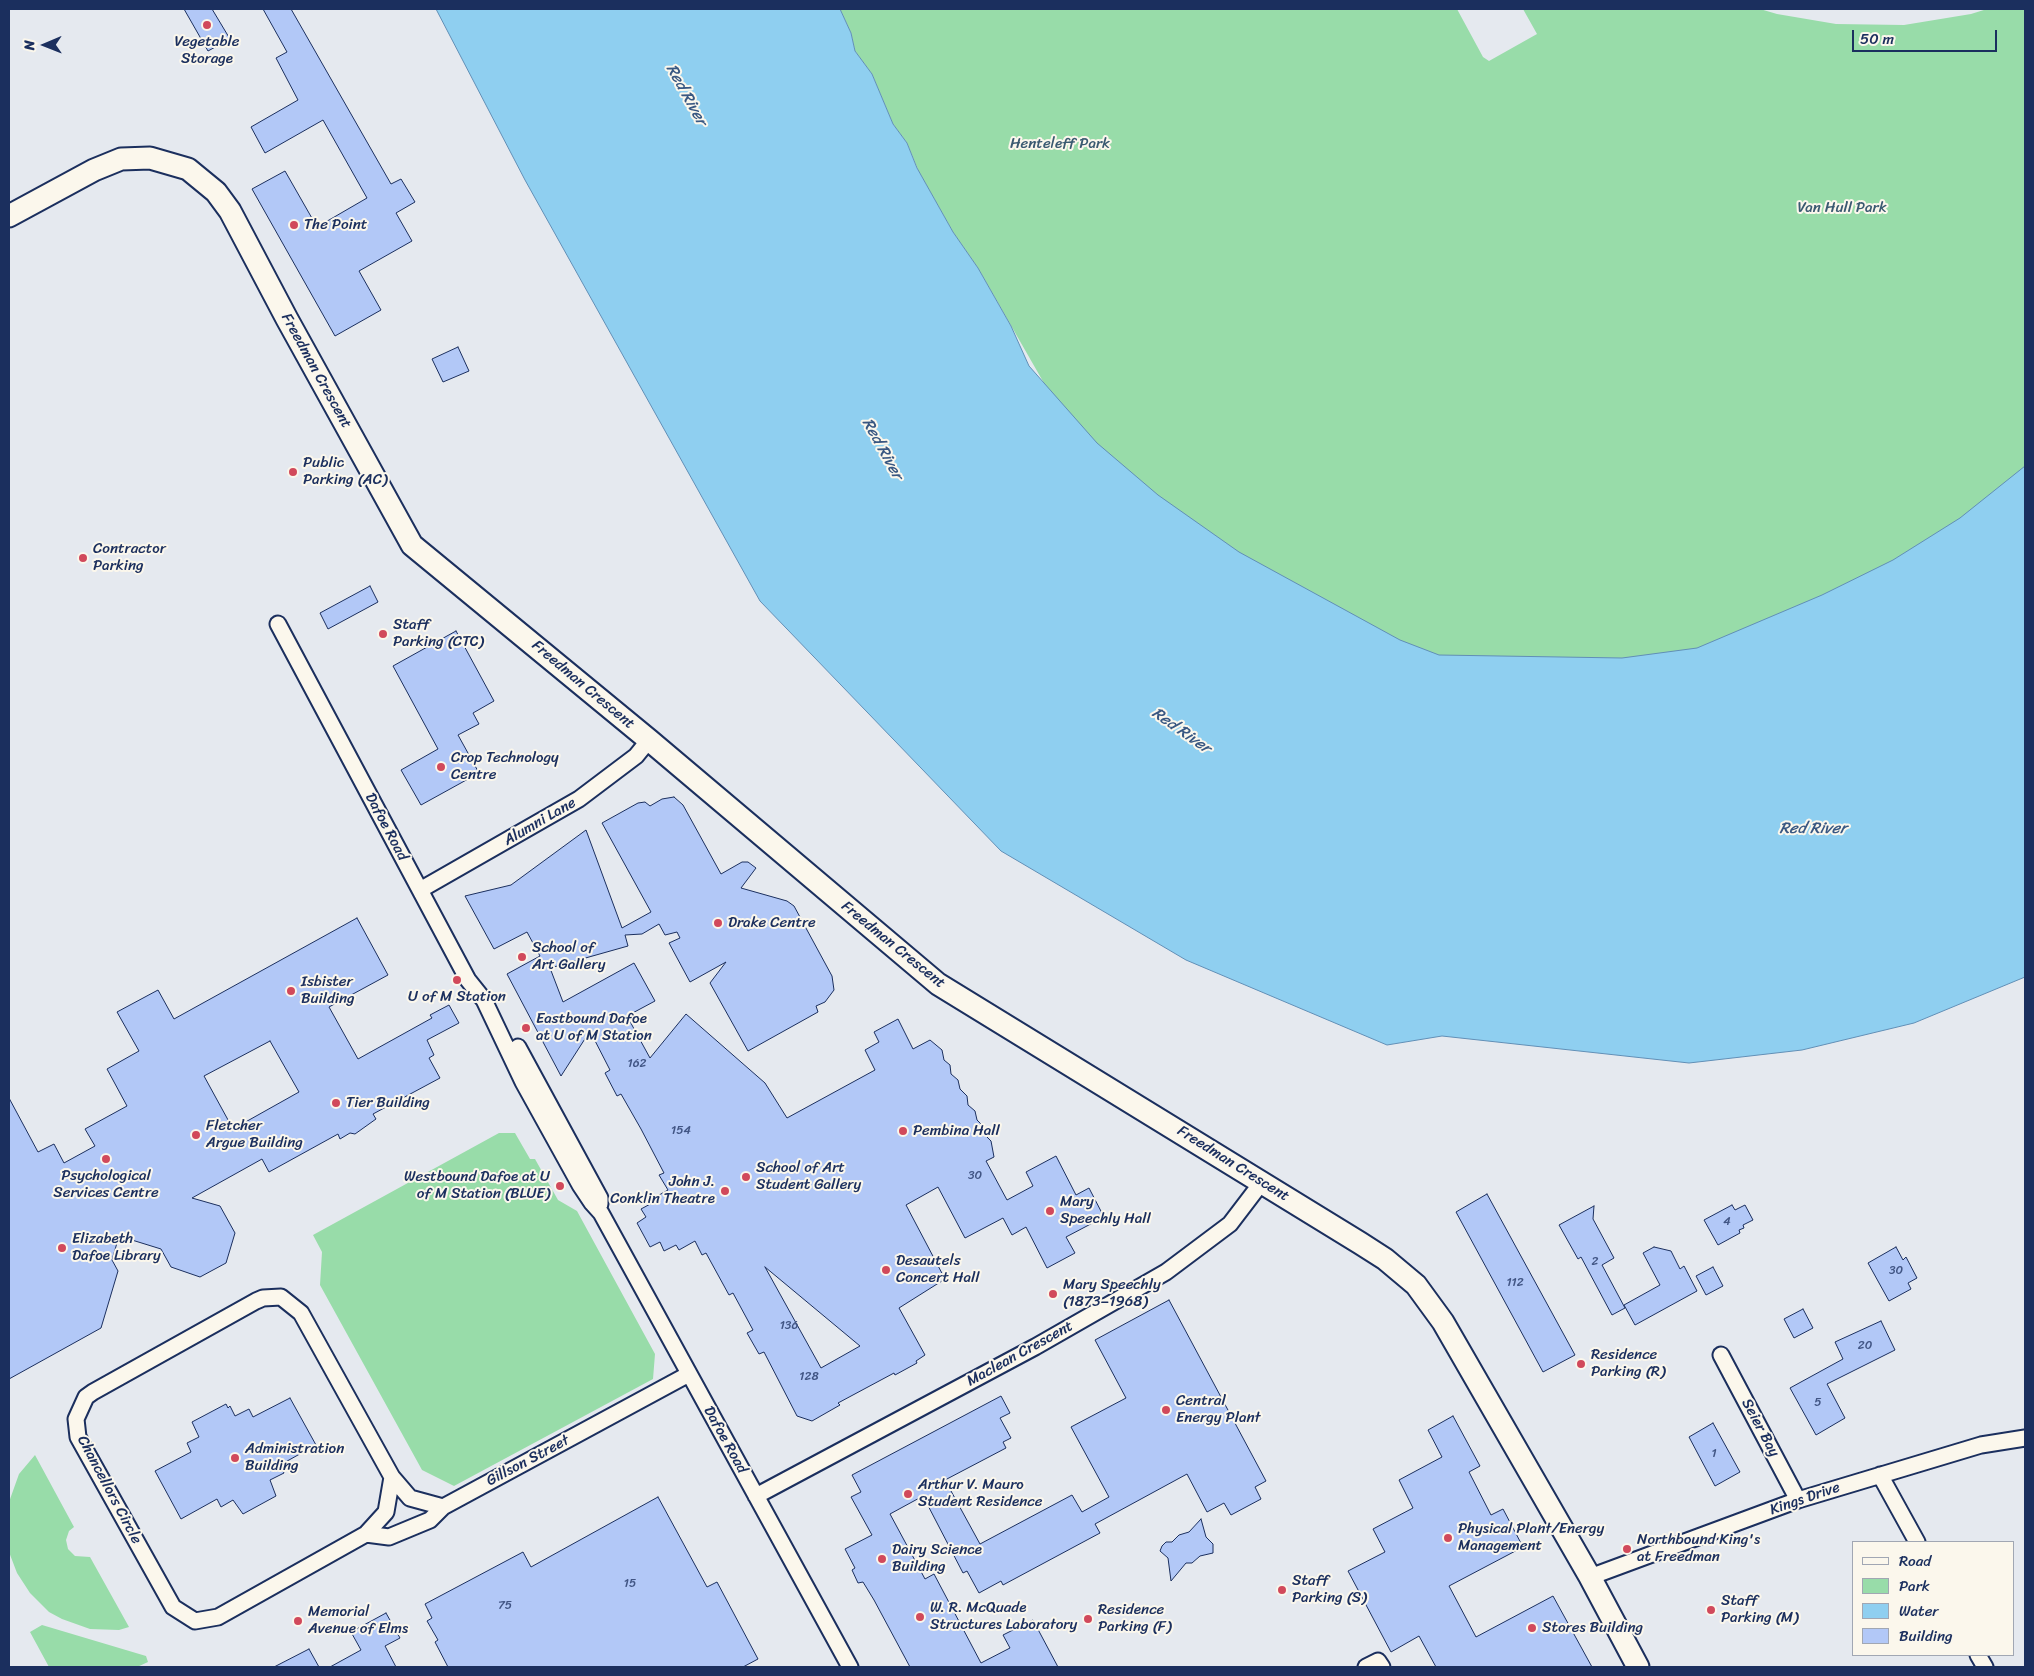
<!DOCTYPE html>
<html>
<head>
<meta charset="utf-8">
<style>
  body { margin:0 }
  #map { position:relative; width:2034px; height:1676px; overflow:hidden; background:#e5e9ef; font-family:Sriracha,sans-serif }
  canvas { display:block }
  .frame { position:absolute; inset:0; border:10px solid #1b2f5e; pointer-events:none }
  .legend { position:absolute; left:1852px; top:1541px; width:162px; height:115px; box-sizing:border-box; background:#fbf7ec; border:1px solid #a1a7b3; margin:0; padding:6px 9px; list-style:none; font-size:15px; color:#1b2f5e }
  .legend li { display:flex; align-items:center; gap:10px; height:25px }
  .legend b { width:25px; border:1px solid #a1a7b3 }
  .north { position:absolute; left:20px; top:20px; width:50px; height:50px; -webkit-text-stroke:4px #fbf7ec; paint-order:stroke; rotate:269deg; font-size:14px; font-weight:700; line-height:20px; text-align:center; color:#1b2f5e }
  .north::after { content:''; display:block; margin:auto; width:18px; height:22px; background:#1b2f5e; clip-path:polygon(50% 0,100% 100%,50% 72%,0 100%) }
  .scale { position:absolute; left:1852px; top:30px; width:145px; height:22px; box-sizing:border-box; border:2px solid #1b2f5e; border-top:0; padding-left:6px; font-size:15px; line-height:18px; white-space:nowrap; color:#1b2f5e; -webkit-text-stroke:4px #fbf7ec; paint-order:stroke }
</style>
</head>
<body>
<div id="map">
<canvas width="2034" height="1676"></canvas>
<div class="frame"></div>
<ul class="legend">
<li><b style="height:6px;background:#fbf7ec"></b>Road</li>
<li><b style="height:14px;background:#98dca9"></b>Park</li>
<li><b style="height:14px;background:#8fcff0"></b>Water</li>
<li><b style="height:14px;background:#b2c8f7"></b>Building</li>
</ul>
<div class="north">N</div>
<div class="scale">50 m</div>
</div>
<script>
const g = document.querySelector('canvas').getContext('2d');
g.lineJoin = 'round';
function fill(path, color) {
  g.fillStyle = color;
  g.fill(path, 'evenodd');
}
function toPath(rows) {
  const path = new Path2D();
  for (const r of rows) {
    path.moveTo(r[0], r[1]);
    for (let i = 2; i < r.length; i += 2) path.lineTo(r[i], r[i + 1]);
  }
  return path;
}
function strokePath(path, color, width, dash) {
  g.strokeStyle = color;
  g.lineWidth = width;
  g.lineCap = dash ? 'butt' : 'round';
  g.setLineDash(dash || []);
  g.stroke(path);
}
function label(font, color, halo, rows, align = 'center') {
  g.font = font + ' Sriracha,sans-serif';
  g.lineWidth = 4;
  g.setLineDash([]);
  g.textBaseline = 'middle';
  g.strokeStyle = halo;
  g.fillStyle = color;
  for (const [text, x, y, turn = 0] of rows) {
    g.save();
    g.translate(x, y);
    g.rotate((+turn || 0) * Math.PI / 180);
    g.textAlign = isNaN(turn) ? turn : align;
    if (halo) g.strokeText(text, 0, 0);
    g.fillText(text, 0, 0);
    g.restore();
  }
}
const green = toPath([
  [840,9,1457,9,1483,57,1489,61,1537,34,1523,9,1760,9,1777,14,1836,24,1904,25,1971,14,1987,9,2025,9,2025,488,1756,656,1469,674,1327,622,1072,432,978,268,953,232,919,172,907,143,893,124,872,74,855,51,851,33],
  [499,1133,515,1133,530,1159,535,1159,558,1200,577,1211,655,1354,653,1379,454,1486,422,1470,320,1285,322,1252,313,1235],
  [35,1455,74,1527,69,1531,66,1540,68,1549,75,1556,90,1557,129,1627,119,1630,90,1629,62,1619,49,1612,30,1593,17,1573,9,1552,9,1502,19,1474],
  [42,1625,146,1656,148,1662,137,1667,49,1667,30,1632]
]);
const water = toPath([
  [436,9,840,9,851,33,855,51,872,74,893,124,907,143,917,168,953,232,978,268,1011,326,1029,366,1097,443,1158,495,1239,552,1400,640,1439,655,1622,658,1697,648,1822,595,1893,560,1960,518,2025,466,2025,977,1914,1023,1802,1050,1689,1063,1442,1036,1387,1045,1186,960,1001,851,760,601,525,180,436,9]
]);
const building = toPath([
  [184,9,212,9,230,39,208,51,184,9],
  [263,9,291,9,391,184,401,179,415,202,396,213,412,241,359,271,381,310,335,336,252,189,285,171,317,227,367,198,323,120,265,153,251,127,298,100,276,58,287,52,263,9],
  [458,347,469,371,443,382,432,359,458,347],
  [370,586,378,602,328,629,320,613,370,586],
  [456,631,494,701,473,713,479,724,458,735,479,773,421,805,401,770,438,749,393,666,456,631],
  [674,797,683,805,721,874,742,862,748,862,756,868,741,888,787,901,794,906,832,976,834,990,825,1002,816,1006,818,1012,748,1051,710,983,726,962,690,982,669,943,680,938,677,932,665,935,659,924,642,934,625,935,628,946,550,968,563,1002,634,963,655,1001,627,1016,650,1058,686,1014,765,1083,787,1118,875,1070,865,1050,879,1042,874,1032,898,1019,913,1049,930,1040,942,1050,944,1060,950,1065,951,1074,958,1080,960,1089,967,1096,968,1105,975,1111,977,1120,983,1126,985,1135,991,1141,994,1157,986,1161,1007,1200,1033,1186,1026,1172,1056,1156,1076,1195,1089,1188,1104,1217,1066,1237,1075,1253,1047,1268,1026,1227,1012,1235,1003,1218,965,1238,938,1187,906,1205,945,1279,899,1308,925,1355,916,1361,917,1363,895,1375,894,1373,838,1403,840,1405,812,1421,797,1416,764,1352,759,1354,747,1333,753,1330,733,1293,729,1295,706,1253,702,1255,695,1241,679,1250,676,1245,664,1251,660,1242,650,1247,637,1223,646,1217,641,1209,654,1202,652,1199,668,1190,659,1175,664,1173,641,1129,621,1094,617,1096,605,1073,610,1070,590,1031,561,1076,507,974,540,956,527,932,494,949,465,896,511,885,586,830,622,928,651,912,602,823,638,803,645,802,650,806,662,799,674,797],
  [765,1267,860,1346,821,1368,765,1267],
  [357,918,388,975,329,1007,358,1059,432,1018,430,1015,449,1005,459,1023,427,1040,434,1055,429,1058,440,1078,373,1114,376,1119,355,1134,350,1133,340,1139,338,1134,269,1172,262,1159,192,1198,220,1206,235,1233,226,1263,200,1277,171,1267,161,1249,119,1236,112,1260,118,1271,101,1328,9,1379,9,1098,38,1152,54,1144,64,1163,95,1146,85,1129,127,1106,107,1069,139,1051,117,1012,158,990,174,1019,357,918],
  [270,1041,299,1092,233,1129,204,1076,270,1041],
  [1487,1194,1575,1355,1543,1372,1456,1212,1487,1194],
  [1732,1205,1735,1210,1745,1205,1753,1220,1743,1225,1744,1228,1739,1230,1740,1233,1718,1245,1704,1220,1732,1205],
  [1594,1206,1593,1219,1614,1258,1602,1265,1625,1308,1612,1315,1581,1257,1578,1259,1559,1225,1594,1206],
  [1654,1247,1671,1251,1680,1269,1684,1266,1697,1291,1635,1325,1624,1305,1660,1285,1643,1253,1654,1247],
  [1896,1247,1903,1260,1906,1257,1917,1278,1908,1283,1911,1289,1889,1301,1868,1263,1896,1247],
  [1713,1267,1723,1286,1706,1295,1696,1276,1713,1267],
  [1169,1300,1266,1481,1255,1487,1261,1499,1231,1515,1224,1503,1207,1512,1187,1474,1095,1524,1100,1533,1003,1585,1001,1581,979,1593,967,1571,963,1573,923,1496,890,1514,925,1579,934,1574,981,1663,1010,1648,1003,1635,1033,1620,1058,1667,910,1667,874,1600,863,1582,858,1583,852,1570,855,1568,845,1549,872,1535,851,1497,861,1492,852,1475,1001,1396,1010,1413,1000,1418,1011,1438,1003,1442,1006,1448,945,1480,980,1544,1072,1495,1082,1512,1109,1497,1071,1427,1126,1398,1095,1340,1169,1300],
  [1803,1309,1813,1328,1794,1338,1784,1319,1803,1309],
  [1881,1321,1895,1350,1827,1384,1845,1418,1816,1435,1790,1388,1843,1359,1835,1342,1881,1321],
  [290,1398,316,1445,280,1465,284,1473,270,1480,276,1496,243,1514,233,1500,221,1507,217,1499,181,1519,155,1471,191,1452,187,1443,199,1437,192,1422,226,1404,228,1408,230,1406,235,1416,249,1409,253,1417,290,1398],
  [1453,1416,1480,1466,1469,1472,1491,1515,1503,1509,1523,1547,1449,1586,1476,1637,1553,1596,1592,1667,1436,1667,1419,1636,1391,1652,1348,1571,1385,1552,1373,1529,1413,1508,1399,1480,1442,1457,1428,1430,1453,1416],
  [1713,1423,1740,1472,1715,1486,1689,1437,1713,1423],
  [658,1497,707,1587,717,1582,758,1659,743,1667,448,1667,435,1642,438,1640,427,1621,432,1618,425,1604,523,1552,531,1567,658,1497],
  [1201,1519,1206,1537,1213,1544,1213,1553,1200,1556,1192,1563,1186,1563,1171,1581,1168,1558,1160,1551,1162,1546,1166,1542,1172,1542,1179,1535,1189,1532,1201,1519],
  [386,1613,400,1638,385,1646,396,1667,330,1667,361,1650,351,1632,386,1613],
  [309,1649,319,1667,274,1667,309,1649]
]);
const street = toPath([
  [278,624,468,980,484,1000,523,1082,580,1185,592,1203,601,1213,850,1667],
  [420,890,579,799,636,756,649,740],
  [518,1047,600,1198,600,1204],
  [1721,1355,1798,1500],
  [1880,1475,1917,1542],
  [392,1477,386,1512,366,1534,218,1617,195,1621,173,1607,78,1437,76,1419,86,1397,93,1392,256,1301,263,1298,281,1297,301,1313,392,1477,410,1498,443,1507],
  [756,1496,1035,1347,1166,1272,1230,1224,1262,1182],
  [366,1534,389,1537,430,1520,443,1507,689,1374],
  [1590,1577,1798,1500,1981,1445,2025,1438],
  [1978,1655,1985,1667],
  [1366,1667,1378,1661,1382,1667]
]);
const secondary = toPath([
  [9,216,94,170,121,159,150,158,188,169,216,192,230,211,287,319,412,545,649,740,938,984,1360,1243,1385,1259,1416,1285,1443,1322,1590,1577,1638,1667]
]);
const markers = [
  [207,25,5,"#d1495b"],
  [294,225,5,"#d1495b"],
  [293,472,5,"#d1495b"],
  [83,558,5,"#d1495b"],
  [383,634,5,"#d1495b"],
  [441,767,5,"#d1495b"],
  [718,923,5,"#d1495b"],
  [522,957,5,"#d1495b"],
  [457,980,5,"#d1495b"],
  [291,991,5,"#d1495b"],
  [526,1028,5,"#d1495b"],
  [336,1103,5,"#d1495b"],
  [903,1131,5,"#d1495b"],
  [196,1135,5,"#d1495b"],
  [106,1159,5,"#d1495b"],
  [746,1177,5,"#d1495b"],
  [560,1186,5,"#d1495b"],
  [725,1191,5,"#d1495b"],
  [1050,1211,5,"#d1495b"],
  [62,1248,5,"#d1495b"],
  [886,1270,5,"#d1495b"],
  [1053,1294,5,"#d1495b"],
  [1581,1364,5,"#d1495b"],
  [1166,1410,5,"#d1495b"],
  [235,1458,5,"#d1495b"],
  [908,1494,5,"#d1495b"],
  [1448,1538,5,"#d1495b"],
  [1627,1549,5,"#d1495b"],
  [882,1559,5,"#d1495b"],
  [1282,1590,5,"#d1495b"],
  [1711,1610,5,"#d1495b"],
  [920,1617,5,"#d1495b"],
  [1088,1619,5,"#d1495b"],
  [298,1621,5,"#d1495b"],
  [1532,1628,5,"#d1495b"]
];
const numberNames = [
  ["162",637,1064],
  ["154",681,1131],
  ["30",975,1176],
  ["4",1727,1222],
  ["2",1595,1262],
  ["30",1896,1271],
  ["112",1515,1283],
  ["136",789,1326],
  ["20",1865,1346],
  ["128",809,1377],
  ["5",1818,1403],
  ["1",1714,1454],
  ["15",630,1584],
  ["75",505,1606]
];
const poiNames = [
  ["Vegetable",207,42,"center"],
  ["Storage",207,59,"center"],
  ["The Point",304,225],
  ["Public",303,463],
  ["Parking (AC)",303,480],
  ["Contractor",93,549],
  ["Parking",93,566],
  ["Staff",393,625],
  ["Parking (CTC)",393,642],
  ["Crop Technology",451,758],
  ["Centre",451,775],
  ["Drake Centre",728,923],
  ["School of",532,948],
  ["Art Gallery",532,965],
  ["Isbister",301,982],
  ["Building",301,999],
  ["U of M Station",457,997,"center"],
  ["Eastbound Dafoe",536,1019],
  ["at U of M Station",536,1036],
  ["Tier Building",346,1103],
  ["Fletcher",206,1126],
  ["Argue Building",206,1143],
  ["Pembina Hall",913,1131],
  ["School of Art",756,1168],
  ["Student Gallery",756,1185],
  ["Psychological",106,1176,"center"],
  ["Services Centre",106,1193,"center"],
  ["Westbound Dafoe at U",550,1177,"right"],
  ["of M Station (BLUE)",550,1194,"right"],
  ["John J.",715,1182,"right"],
  ["Conklin Theatre",715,1199,"right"],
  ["Mary",1060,1202],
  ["Speechly Hall",1060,1219],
  ["Elizabeth",72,1239],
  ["Dafoe Library",72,1256],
  ["Desautels",896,1261],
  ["Concert Hall",896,1278],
  ["Mary Speechly",1063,1285],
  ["(1873–1968)",1063,1302],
  ["Residence",1591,1355],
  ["Parking (R)",1591,1372],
  ["Central",1176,1401],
  ["Energy Plant",1176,1418],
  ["Administration",245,1449],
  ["Building",245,1466],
  ["Arthur V. Mauro",918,1485],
  ["Student Residence",918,1502],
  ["Physical Plant/Energy",1458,1529],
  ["Management",1458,1546],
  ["Northbound King's",1637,1540],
  ["at Freedman",1637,1557],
  ["Dairy Science",892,1550],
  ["Building",892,1567],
  ["Staff",1292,1581],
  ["Parking (S)",1292,1598],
  ["Staff",1721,1601],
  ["Parking (M)",1721,1618],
  ["W. R. McQuade",930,1608],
  ["Structures Laboratory",930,1625],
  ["Residence",1098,1610],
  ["Parking (F)",1098,1627],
  ["Memorial",308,1612],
  ["Avenue of Elms",308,1629],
  ["Stores Building",1542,1628]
];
const parkNames = [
  ["Henteleff Park",1060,144],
  ["Van Hull Park",1842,208]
];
const streetNames = [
  ["Freedman Crescent",316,371,61],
  ["Freedman Crescent",583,685,40],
  ["Alumni Lane",540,822,-30],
  ["Dafoe Road",386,827,62],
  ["Freedman Crescent",893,945,39],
  ["Freedman Crescent",1233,1164,32],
  ["Maclean Crescent",1020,1354,-29],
  ["Seier Bay",1760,1428,62],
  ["Dafoe Road",725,1440,61],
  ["Gillson Street",528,1461,-28],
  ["Chancellors Circle",109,1490,62],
  ["Kings Drive",1805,1499,-19]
];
const waterNames = [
  ["Red River",686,95,61],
  ["Red River",882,449,61],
  ["Red River",1181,731,35],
  ["Red River",1813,829]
];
fill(green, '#98dca9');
fill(water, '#8fcff0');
strokePath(water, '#618fb6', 1);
fill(building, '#b2c8f7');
strokePath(building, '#1b2f5e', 1);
strokePath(street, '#1b2f5e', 19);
strokePath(secondary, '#1b2f5e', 25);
strokePath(street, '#fbf7ec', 15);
strokePath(secondary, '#fbf7ec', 21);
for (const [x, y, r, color] of markers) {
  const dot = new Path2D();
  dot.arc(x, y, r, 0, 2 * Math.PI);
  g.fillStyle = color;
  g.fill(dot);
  strokePath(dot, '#fbf7ec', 2);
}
label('12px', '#415584', null, numberNames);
label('15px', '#1b2f5e', '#fbf7ec', poiNames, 'left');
label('15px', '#3a5a71', '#fbf7ec', parkNames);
label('15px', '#1b2f5e', '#fbf7ec', streetNames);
label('italic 16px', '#385782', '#fbf7ec', waterNames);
</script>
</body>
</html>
